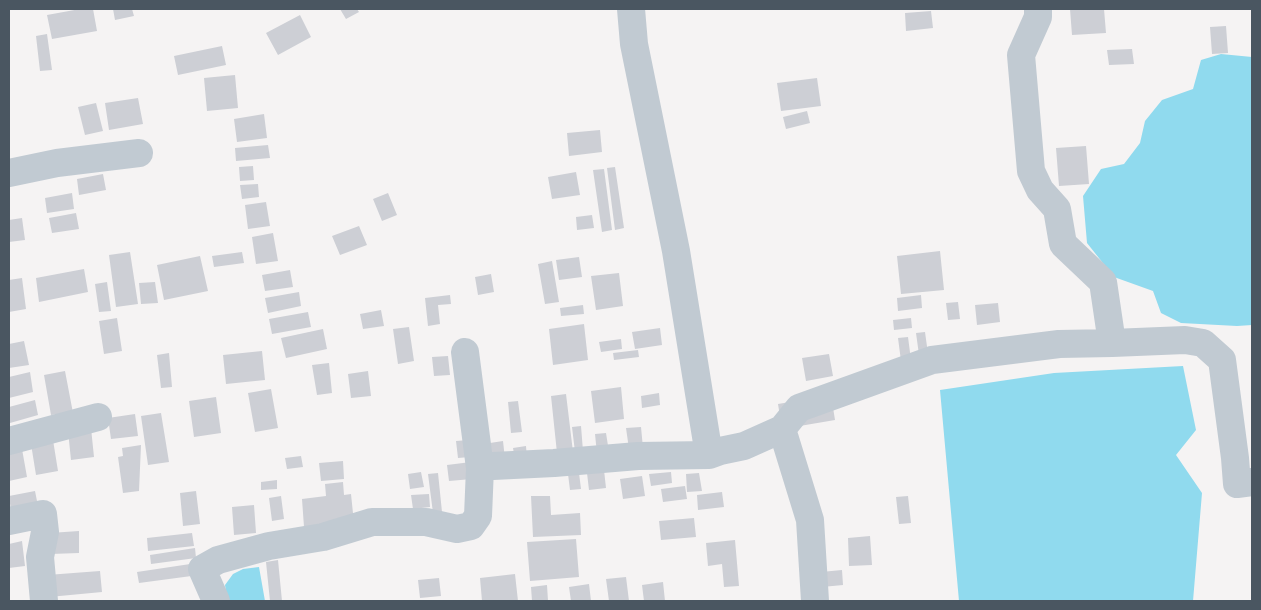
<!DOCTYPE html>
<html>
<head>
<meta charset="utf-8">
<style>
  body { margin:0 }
  #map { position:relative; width:1261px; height:610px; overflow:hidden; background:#f5f3f3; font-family:"Work Sans",sans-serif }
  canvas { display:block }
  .frame { position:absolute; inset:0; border:10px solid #4a5661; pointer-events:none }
</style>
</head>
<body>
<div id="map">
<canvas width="1261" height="610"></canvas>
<div class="frame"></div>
</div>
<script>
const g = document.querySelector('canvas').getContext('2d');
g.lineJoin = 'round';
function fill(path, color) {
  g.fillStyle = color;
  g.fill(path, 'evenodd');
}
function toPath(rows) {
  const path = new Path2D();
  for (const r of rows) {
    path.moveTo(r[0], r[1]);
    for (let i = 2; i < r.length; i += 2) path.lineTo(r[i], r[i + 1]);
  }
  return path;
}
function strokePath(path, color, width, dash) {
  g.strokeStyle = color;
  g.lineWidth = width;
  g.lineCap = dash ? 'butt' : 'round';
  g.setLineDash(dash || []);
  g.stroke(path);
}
const water = toPath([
  [1221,54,1252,57,1252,325,1237,326,1181,323,1161,313,1153,291,1114,277,1087,243,1083,196,1101,169,1124,164,1140,143,1145,121,1162,100,1193,89,1201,60],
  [1183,366,1196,430,1176,455,1202,493,1193,601,959,601,940,390,1054,373],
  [259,567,265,601,229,601,227,599,225,585,233,574,243,569]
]);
const building = toPath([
  [80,9,93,9,97,31,52,39,47,15],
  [113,9,132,9,134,16,115,20],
  [340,9,357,9,359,12,346,19],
  [1070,9,1104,9,1106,33,1072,35],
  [931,11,933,28,906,31,905,13],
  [300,15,311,37,278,55,266,33],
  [1226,26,1228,53,1212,54,1210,27],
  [47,34,52,70,40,71,36,36],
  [222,46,226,65,178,75,174,56],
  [1132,49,1134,64,1109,65,1107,50],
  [235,75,238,108,207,111,204,78],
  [817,78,821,106,781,111,777,83],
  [138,98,143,124,109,130,105,103],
  [96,103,103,131,85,135,78,107],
  [807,111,810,123,786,129,783,117],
  [264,114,267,138,237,142,234,119],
  [600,130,602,152,569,156,567,133],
  [268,145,270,158,236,161,235,148],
  [1086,146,1089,184,1059,186,1056,148],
  [253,166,254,180,240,181,239,167],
  [615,167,624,228,615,230,607,168],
  [604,169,612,230,602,232,593,170],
  [576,172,580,195,552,199,548,177],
  [103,174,106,190,79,195,77,179],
  [258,184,259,197,242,199,240,185],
  [72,193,74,209,47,213,45,198],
  [388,193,397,215,382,221,373,199],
  [266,202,270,226,248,229,245,205],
  [76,213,79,229,52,233,49,218],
  [592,215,594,228,577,230,576,217],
  [22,218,25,240,9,242,9,220],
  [359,226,367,245,340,255,332,236],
  [273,233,278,261,256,264,252,237],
  [940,251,944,290,901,294,897,256],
  [130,252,138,304,116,307,109,255],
  [242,252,244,263,214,267,212,256],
  [200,256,208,291,164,300,157,265],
  [579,257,582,277,559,280,556,260],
  [552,261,559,302,545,304,538,264],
  [84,269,88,292,39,302,36,278],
  [290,270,293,287,265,291,262,275],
  [619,273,623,306,596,310,591,276],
  [491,274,494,292,478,295,475,277],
  [22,278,26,309,9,312,9,280],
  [107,282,111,311,99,312,95,284],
  [155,282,158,303,141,304,139,283],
  [299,292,301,306,268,313,265,298],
  [450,295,451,304,438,305,440,324,428,326,425,298],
  [921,295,922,308,898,311,897,298],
  [958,302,960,319,948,320,946,303],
  [998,303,1000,322,977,325,975,305],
  [583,305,584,314,561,316,560,308],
  [381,310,384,326,363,329,360,314],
  [308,312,311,327,272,334,269,319],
  [117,318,122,351,104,354,99,321],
  [911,318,912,328,894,330,893,320],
  [584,324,588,360,553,365,549,329],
  [409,327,414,361,398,364,393,329],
  [660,328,662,345,635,349,632,332],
  [323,329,327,349,286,358,281,338],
  [925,332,929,361,920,362,916,333],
  [908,337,911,360,901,361,898,338],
  [621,339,622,349,601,352,599,342],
  [24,341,29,365,9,368,9,344],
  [638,350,639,357,614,360,613,353],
  [262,351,265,380,226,384,223,355],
  [169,353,172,387,161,388,157,355],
  [829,354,833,376,806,381,802,358],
  [448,356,450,375,434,376,432,357],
  [329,363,332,393,317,395,312,365],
  [65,371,73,413,51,415,44,375],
  [368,371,371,396,351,398,348,374],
  [30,372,33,392,9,398,9,377],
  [621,387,624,419,595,423,591,391],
  [271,389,278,428,255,432,248,393],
  [659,393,660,405,642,408,641,396],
  [566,394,573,452,557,453,551,396],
  [831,395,835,420,782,429,778,404],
  [216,397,221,433,194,437,189,401],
  [35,400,38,415,10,423,9,407],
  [518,401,522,432,511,433,508,402],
  [161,413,169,462,148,465,141,416],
  [135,414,138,436,111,439,108,418],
  [581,426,583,451,575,452,572,427],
  [641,427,643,448,629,449,626,428],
  [91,428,94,457,71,460,68,431],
  [606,433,609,452,597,454,595,434],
  [53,440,58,471,36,475,31,444],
  [469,440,470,457,458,458,456,441],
  [503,441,505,459,492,461,490,443],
  [141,445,139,491,123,493,118,457,123,456,122,448],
  [526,446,527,459,515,460,513,448],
  [22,449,27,477,9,481,9,451],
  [301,456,303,467,287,469,285,458],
  [343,461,344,479,321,481,319,463],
  [471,462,472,479,449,481,447,465],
  [604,470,606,488,589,490,587,473],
  [421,472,424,487,410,489,408,474],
  [671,472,672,483,651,486,649,474],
  [438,473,442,512,433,513,428,474],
  [579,473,581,489,570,490,568,474],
  [699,473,702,491,687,492,686,474],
  [642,476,645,496,623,499,620,479],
  [277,480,277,489,261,490,261,482],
  [343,482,344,495,351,494,354,523,304,527,302,499,326,496,325,484],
  [685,486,687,499,663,502,661,489],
  [35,491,38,506,11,511,9,496],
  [196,491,200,524,183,526,180,493],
  [722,492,724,507,698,510,697,495],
  [429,494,430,507,413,509,411,495],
  [281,496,284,519,272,521,269,498],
  [531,496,550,496,551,515,580,513,581,535,533,537],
  [908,496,911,523,899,524,896,497],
  [254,505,256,533,234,535,232,507],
  [694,518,696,537,661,540,659,521],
  [79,531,79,553,51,554,50,533],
  [192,533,194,546,148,551,147,538],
  [870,536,872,565,849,566,848,538],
  [576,539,579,577,530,581,527,542],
  [735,540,739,586,724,587,722,564,708,566,706,543],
  [22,541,25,566,9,568,9,544],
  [195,548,196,558,151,564,150,555],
  [278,560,282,601,270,601,266,562],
  [197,563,199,575,139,583,137,572],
  [842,570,843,585,822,587,821,572],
  [100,571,102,592,49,597,47,575],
  [515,574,518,601,482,601,480,578],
  [626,577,629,601,609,601,606,579],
  [439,578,441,596,420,598,418,580],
  [663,582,665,601,644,601,642,585],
  [589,584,591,601,571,601,569,587],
  [547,585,548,601,532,601,531,587]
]);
const minor = toPath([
  [631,9,634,44,676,251,709,455],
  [1038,9,1038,17,1021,55,1031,171,1040,190,1057,209,1063,244,1103,282,1112,343,1185,340,1203,343,1222,360,1235,458,1237,484,1252,482],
  [9,173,57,163,139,153],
  [465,352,480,468],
  [782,429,810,520,815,601],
  [9,441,98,417],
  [9,521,43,514,45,532,40,557,44,601],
  [216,601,202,569,218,560,269,546,323,537,372,522,426,522,457,529,471,526,478,516,480,468,493,466,554,463,638,456,709,455,720,451,744,446,782,429,799,408,932,360,1059,344,1112,343]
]);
fill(water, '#90daee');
fill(building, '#cdcfd5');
strokePath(minor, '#c1cad2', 28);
</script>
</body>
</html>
